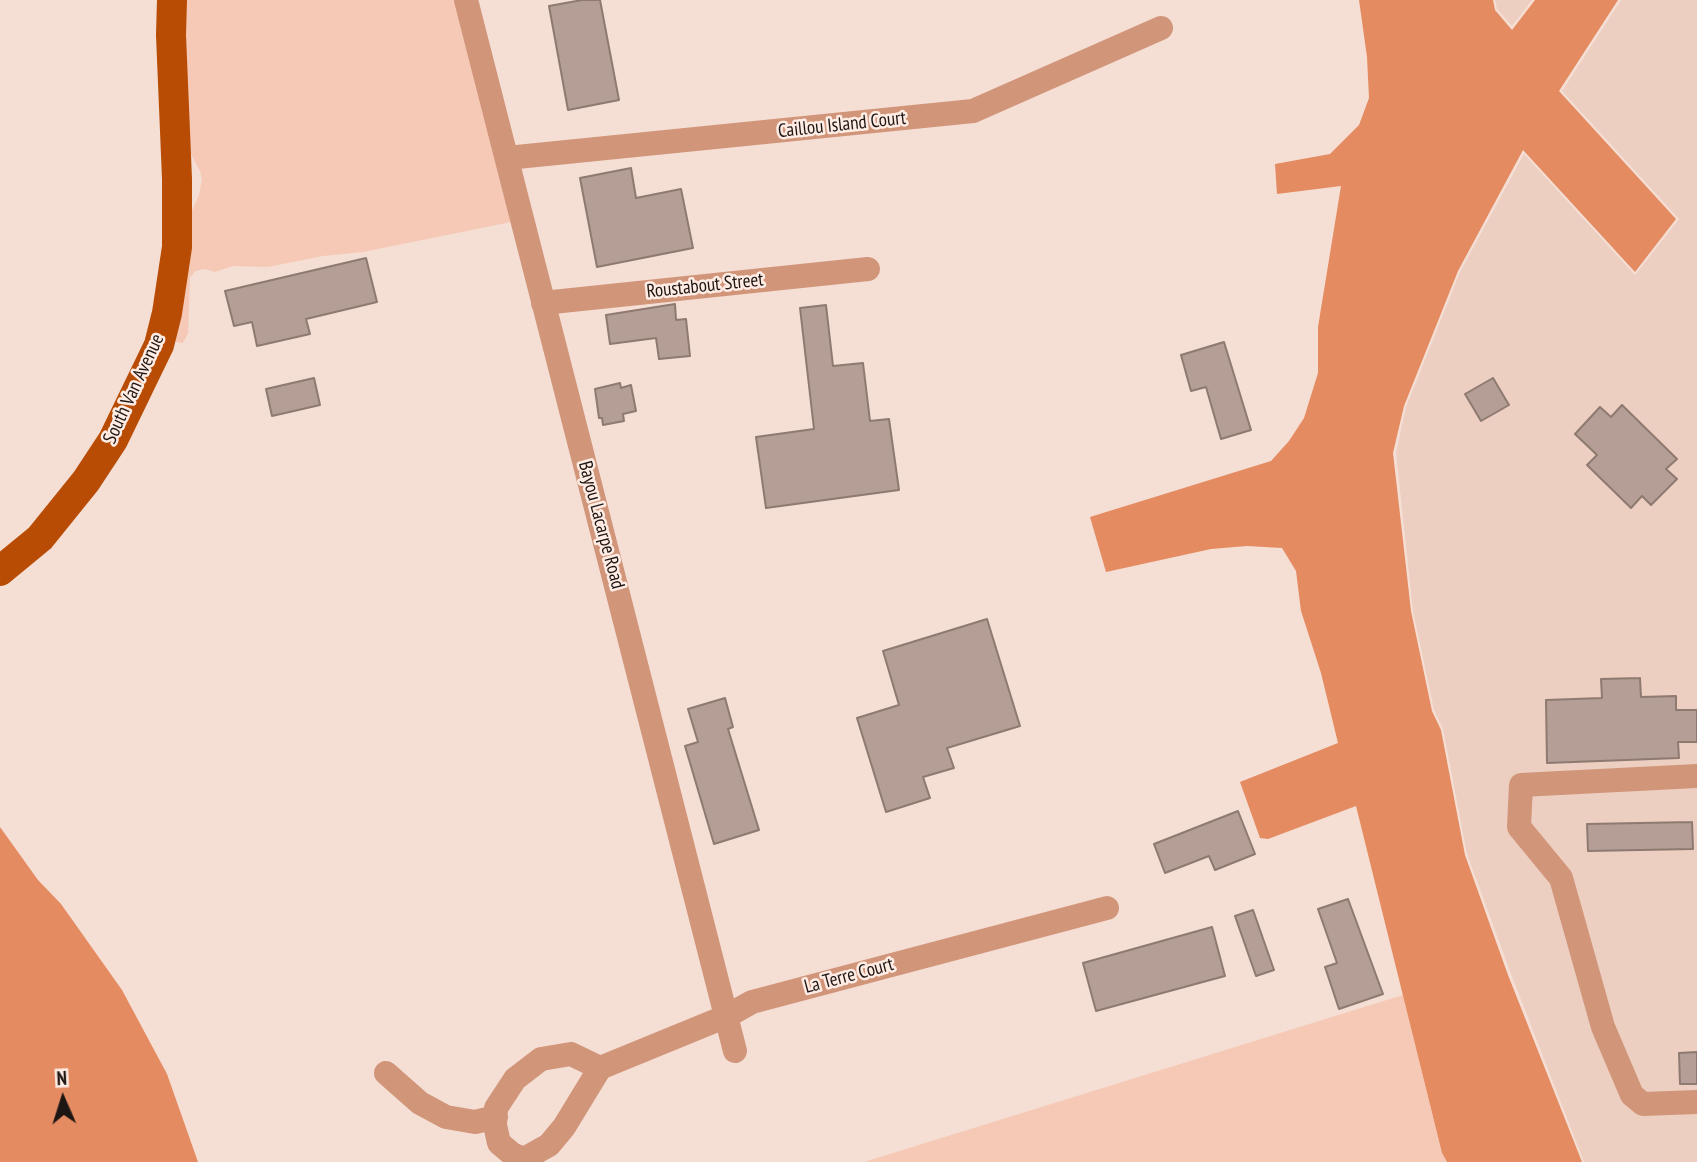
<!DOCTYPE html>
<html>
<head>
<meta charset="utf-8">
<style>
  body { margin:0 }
  #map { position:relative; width:1697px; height:1162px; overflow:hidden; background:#f5ded4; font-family:"PT Sans Narrow",sans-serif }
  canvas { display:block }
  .north { position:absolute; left:28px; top:1064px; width:70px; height:70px; -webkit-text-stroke:5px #ffece4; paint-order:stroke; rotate:357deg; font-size:19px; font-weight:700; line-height:28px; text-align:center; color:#1e1613 }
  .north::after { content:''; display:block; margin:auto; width:24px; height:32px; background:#1e1613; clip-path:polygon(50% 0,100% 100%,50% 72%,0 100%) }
</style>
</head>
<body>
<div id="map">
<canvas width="1697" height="1162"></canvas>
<div class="north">N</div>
</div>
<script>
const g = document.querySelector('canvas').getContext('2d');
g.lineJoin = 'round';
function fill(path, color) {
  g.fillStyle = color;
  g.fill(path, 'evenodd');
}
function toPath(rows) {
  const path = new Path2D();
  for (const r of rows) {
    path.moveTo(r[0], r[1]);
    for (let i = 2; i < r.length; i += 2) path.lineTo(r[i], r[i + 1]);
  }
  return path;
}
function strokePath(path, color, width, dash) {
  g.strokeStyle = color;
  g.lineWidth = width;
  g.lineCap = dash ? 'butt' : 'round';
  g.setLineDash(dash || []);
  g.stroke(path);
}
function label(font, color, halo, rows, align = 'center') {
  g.font = font + ' "PT Sans Narrow",sans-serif';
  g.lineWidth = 5;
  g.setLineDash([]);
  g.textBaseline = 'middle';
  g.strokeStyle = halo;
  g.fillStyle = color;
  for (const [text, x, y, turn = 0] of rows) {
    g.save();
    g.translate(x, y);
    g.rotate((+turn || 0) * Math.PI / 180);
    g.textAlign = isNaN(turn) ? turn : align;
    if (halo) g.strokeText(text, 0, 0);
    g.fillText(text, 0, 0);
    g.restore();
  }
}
const built = toPath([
  [1495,0,1532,0,1512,26,1497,9],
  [1621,0,1697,0,1697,1162,1584,1162,1511,974,1467,854,1443,729,1434,710,1413,611,1396,453,1406,407,1460,272,1524,154,1635,275,1679,219,1562,91]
]);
const green = toPath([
  [179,0,455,0,511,222,363,252,323,256,268,267,233,266,215,272,205,269,195,271,190,278,188,333,183,343,176,342,171,334,186,224,199,195,202,179,200,171,185,143],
  [1403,995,1442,1153,1447,1162,864,1162]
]);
const water = toPath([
  [1359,0,1493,0,1495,10,1512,30,1535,0,1618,0,1559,91,1676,219,1635,272,1523,150,1458,271,1404,406,1393,453,1411,611,1432,711,1441,730,1465,855,1508,975,1582,1162,1447,1162,1442,1153,1356,806,1268,839,1260,838,1240,782,1338,743,1321,673,1301,611,1296,571,1282,548,1247,546,1211,549,1106,572,1090,517,1271,461,1289,441,1304,418,1318,373,1318,327,1341,186,1277,194,1275,164,1330,154,1359,125,1369,98,1367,57],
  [0,827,38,880,61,904,122,990,167,1074,198,1162,0,1162]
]);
const building = toPath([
  [582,0,600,0,619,100,568,110,549,6,582,0],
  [631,168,636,198,681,189,693,248,597,267,580,178,631,168],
  [366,258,377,302,306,319,310,334,257,346,252,322,234,326,225,291,366,258],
  [675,304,676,320,686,319,690,356,659,359,656,338,610,344,606,315,675,304],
  [826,305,833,366,863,363,870,421,889,419,899,490,766,508,756,437,814,429,800,308,826,305],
  [1224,342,1251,430,1221,439,1206,387,1191,391,1181,355,1224,342],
  [314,378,320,405,272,416,266,389,314,378],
  [1493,378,1509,405,1481,421,1465,394,1493,378],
  [620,383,621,388,631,385,636,411,623,414,624,421,603,425,602,418,599,418,595,389,620,383],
  [1622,405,1677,459,1666,469,1677,479,1651,505,1642,496,1631,508,1587,465,1597,455,1575,434,1600,407,1611,417,1622,405],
  [987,619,1020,726,947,748,954,768,923,777,930,798,886,812,857,718,899,705,883,651,987,619],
  [1640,678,1641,697,1676,696,1676,710,1697,710,1697,742,1678,742,1679,758,1547,763,1546,700,1602,698,1601,679,1640,678],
  [725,698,733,727,728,729,759,830,714,844,685,746,698,742,688,709,725,698],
  [1238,811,1255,854,1215,870,1209,856,1165,873,1154,844,1238,811],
  [1692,822,1693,849,1588,851,1587,824,1692,822],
  [1348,899,1383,994,1339,1009,1325,967,1337,963,1318,909,1348,899],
  [1253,910,1274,970,1256,976,1235,916,1253,910],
  [1212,927,1225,976,1096,1011,1083,963,1212,927],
  [1697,1052,1697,1084,1680,1084,1679,1053,1697,1052]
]);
const minor = toPath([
  [466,0,735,1051],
  [507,158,973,111,1161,28],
  [543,303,868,269],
  [1697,776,1521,785,1519,827,1561,878,1603,1027,1632,1095,1643,1104,1697,1102],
  [571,1054,600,1068,564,1127,549,1145,524,1159,512,1154,499,1143,495,1125,496,1108,515,1079,541,1059,571,1054],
  [600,1068,727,1016,752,1002,1107,908],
  [386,1073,420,1103,446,1117,475,1122,496,1117]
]);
const major = toPath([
  [0,571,40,538,86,481,113,440,159,345,167,313,177,247,177,179,171,35,172,0]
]);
const streetNames = [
  ["Caillou Island Court",842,125,-6],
  ["Roustabout Street",705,286,-6],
  ["South Van Avenue",134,389,-65],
  ["Bayou Lacarpe Road",601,525,75],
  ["La Terre Court",849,976,-15]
];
fill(built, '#edcfc1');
fill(green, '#f5c9b5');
fill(water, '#e48b61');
fill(building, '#b49e95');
strokePath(building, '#8e7a71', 2);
strokePath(minor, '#d1957a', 24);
strokePath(major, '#b84c04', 30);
label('19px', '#1e1613', '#ffece4', streetNames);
</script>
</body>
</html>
